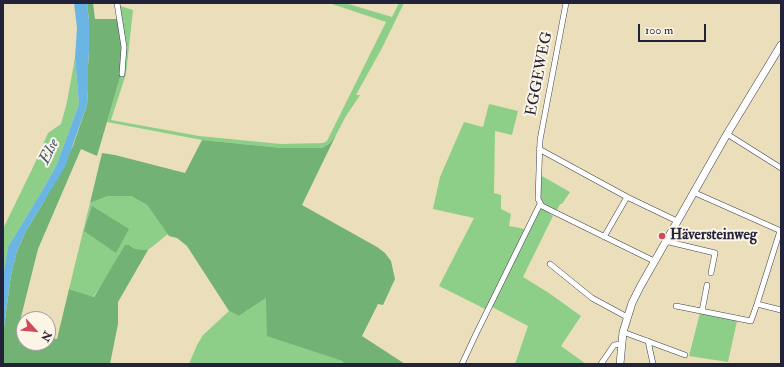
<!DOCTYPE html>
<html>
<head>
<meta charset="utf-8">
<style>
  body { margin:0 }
  #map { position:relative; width:784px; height:367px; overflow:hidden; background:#eadfba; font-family:"IM FELL Double Pica",serif }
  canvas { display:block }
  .frame { position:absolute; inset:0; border:4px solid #22223b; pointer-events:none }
  .north { position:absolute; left:16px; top:311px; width:40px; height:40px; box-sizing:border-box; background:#fcf5e5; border:1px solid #a5a1a1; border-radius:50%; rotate:117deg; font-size:11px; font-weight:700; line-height:16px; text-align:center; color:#22223b }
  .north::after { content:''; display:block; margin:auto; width:14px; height:18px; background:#d1495b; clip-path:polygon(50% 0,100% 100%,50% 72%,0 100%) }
  .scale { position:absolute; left:638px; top:24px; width:68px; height:18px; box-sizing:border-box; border:2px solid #22223b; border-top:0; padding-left:5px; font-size:12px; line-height:14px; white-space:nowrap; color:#22223b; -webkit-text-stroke:3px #fcf5e5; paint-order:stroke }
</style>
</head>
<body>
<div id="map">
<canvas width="784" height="367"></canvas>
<div class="frame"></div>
<div class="north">N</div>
<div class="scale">100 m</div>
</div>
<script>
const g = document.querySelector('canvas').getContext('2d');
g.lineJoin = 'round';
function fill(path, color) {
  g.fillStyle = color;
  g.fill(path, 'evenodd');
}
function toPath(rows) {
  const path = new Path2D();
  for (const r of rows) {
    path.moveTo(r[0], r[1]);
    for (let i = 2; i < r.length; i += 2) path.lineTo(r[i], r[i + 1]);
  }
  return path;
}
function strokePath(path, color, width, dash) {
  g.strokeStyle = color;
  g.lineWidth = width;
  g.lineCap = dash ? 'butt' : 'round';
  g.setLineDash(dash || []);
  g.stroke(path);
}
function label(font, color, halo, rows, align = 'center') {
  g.font = font + ' "IM FELL Double Pica",serif';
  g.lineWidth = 4;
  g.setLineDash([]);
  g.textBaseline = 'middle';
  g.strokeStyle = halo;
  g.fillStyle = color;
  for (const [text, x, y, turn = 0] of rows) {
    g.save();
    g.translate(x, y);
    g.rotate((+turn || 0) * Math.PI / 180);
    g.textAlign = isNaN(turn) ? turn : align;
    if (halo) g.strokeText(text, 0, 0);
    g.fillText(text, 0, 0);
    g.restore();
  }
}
const green = toPath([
  [329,3,345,3,392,17,399,3,404,3,382,48,356,95,360,95,346,116,336,135,330,143,324,147,320,148,282,148,202,140,107,122,121,74,117,5,133,10,126,74,111,120,199,136,281,144,323,143,327,141,386,22],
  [75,58,79,104,57,164,45,186,8,247,3,276,3,229,35,163,48,133,61,124,67,102],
  [489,104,518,111,512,135,495,131,494,193,501,195,501,209,511,214,509,226,525,229,537,204,542,208,553,216,523,277,549,293,581,316,561,346,586,364,515,364,528,326,492,307,460,364,485,309,439,286,474,218,433,209,440,177,464,122,483,127],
  [540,175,570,192,562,204,560,204,557,210,546,207,540,201],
  [108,196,131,196,147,205,168,234,148,250,135,249,129,245,93,297,69,289,90,203],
  [266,298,344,361,344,364,239,364,238,363,238,364,189,364,197,345,203,335,229,311,239,316],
  [700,313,737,321,728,362,689,356]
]);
const forest = toPath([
  [87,3,93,3,95,19,118,19,122,48,121,74,97,156,81,149,38,249,18,329,20,333,24,334,24,343,48,343,48,337,57,339,69,289,94,297,125,245,129,245,135,249,148,250,118,302,118,324,110,364,3,364,3,334,11,275,17,251,26,231,43,203,73,146,87,105,88,91,88,66,89,51,89,21],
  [336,135,302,205,377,247,385,253,391,261,395,279,383,305,378,304,362,336,405,364,344,364,343,361,267,336,266,298,239,316,229,311,187,246,177,238,169,236,147,205,131,196,108,196,90,203,102,153,115,155,185,173,202,140,282,148,320,148,324,147,330,143],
  [92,206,129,229,116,253,84,231]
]);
const water = toPath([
  [74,3,87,3,89,21,89,51,88,66,88,91,87,105,65,167,26,231,17,251,11,275,3,334,3,276,8,247,45,186,57,164,79,104,75,58,77,28]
]);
const minor = toPath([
  [117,3,124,47,122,74],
  [566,3,540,140,538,199,542,206,552,211,654,261],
  [727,134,781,168],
  [539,149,627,197,677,221],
  [693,192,781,231],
  [604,237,627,197],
  [665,241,715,253,711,273],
  [550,264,592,298,627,317],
  [757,304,780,231],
  [676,306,751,321,757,304,781,310],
  [702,311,707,285],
  [623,332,685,355],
  [648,341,653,364],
  [462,364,476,334,540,204],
  [601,364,614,345,621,344]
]);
const secondary = toPath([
  [620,364,623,332,632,303,640,287,727,134,781,45]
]);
const markers = [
  [662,236,4,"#d1495b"]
];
const streetNames = [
  ["EGGEWEG",540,74,-79]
];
const poiNames = [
  ["Häversteinweg",670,236]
];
const waterNames = [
  ["Else",50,152,-64]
];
fill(green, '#8dcf88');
fill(forest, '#72b274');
fill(water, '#6ab5e3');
strokePath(minor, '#403e4e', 6);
strokePath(secondary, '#403e4e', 8);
strokePath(minor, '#fff', 5);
strokePath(secondary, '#fff', 7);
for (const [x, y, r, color] of markers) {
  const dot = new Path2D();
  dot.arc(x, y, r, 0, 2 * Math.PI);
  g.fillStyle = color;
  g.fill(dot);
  strokePath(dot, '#fcf5e5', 1.5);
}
label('15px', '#22223b', '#fcf5e5', streetNames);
label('bold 15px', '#22223b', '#fcf5e5', poiNames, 'left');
label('italic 16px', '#3b5576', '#fcf5e5', waterNames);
</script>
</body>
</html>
